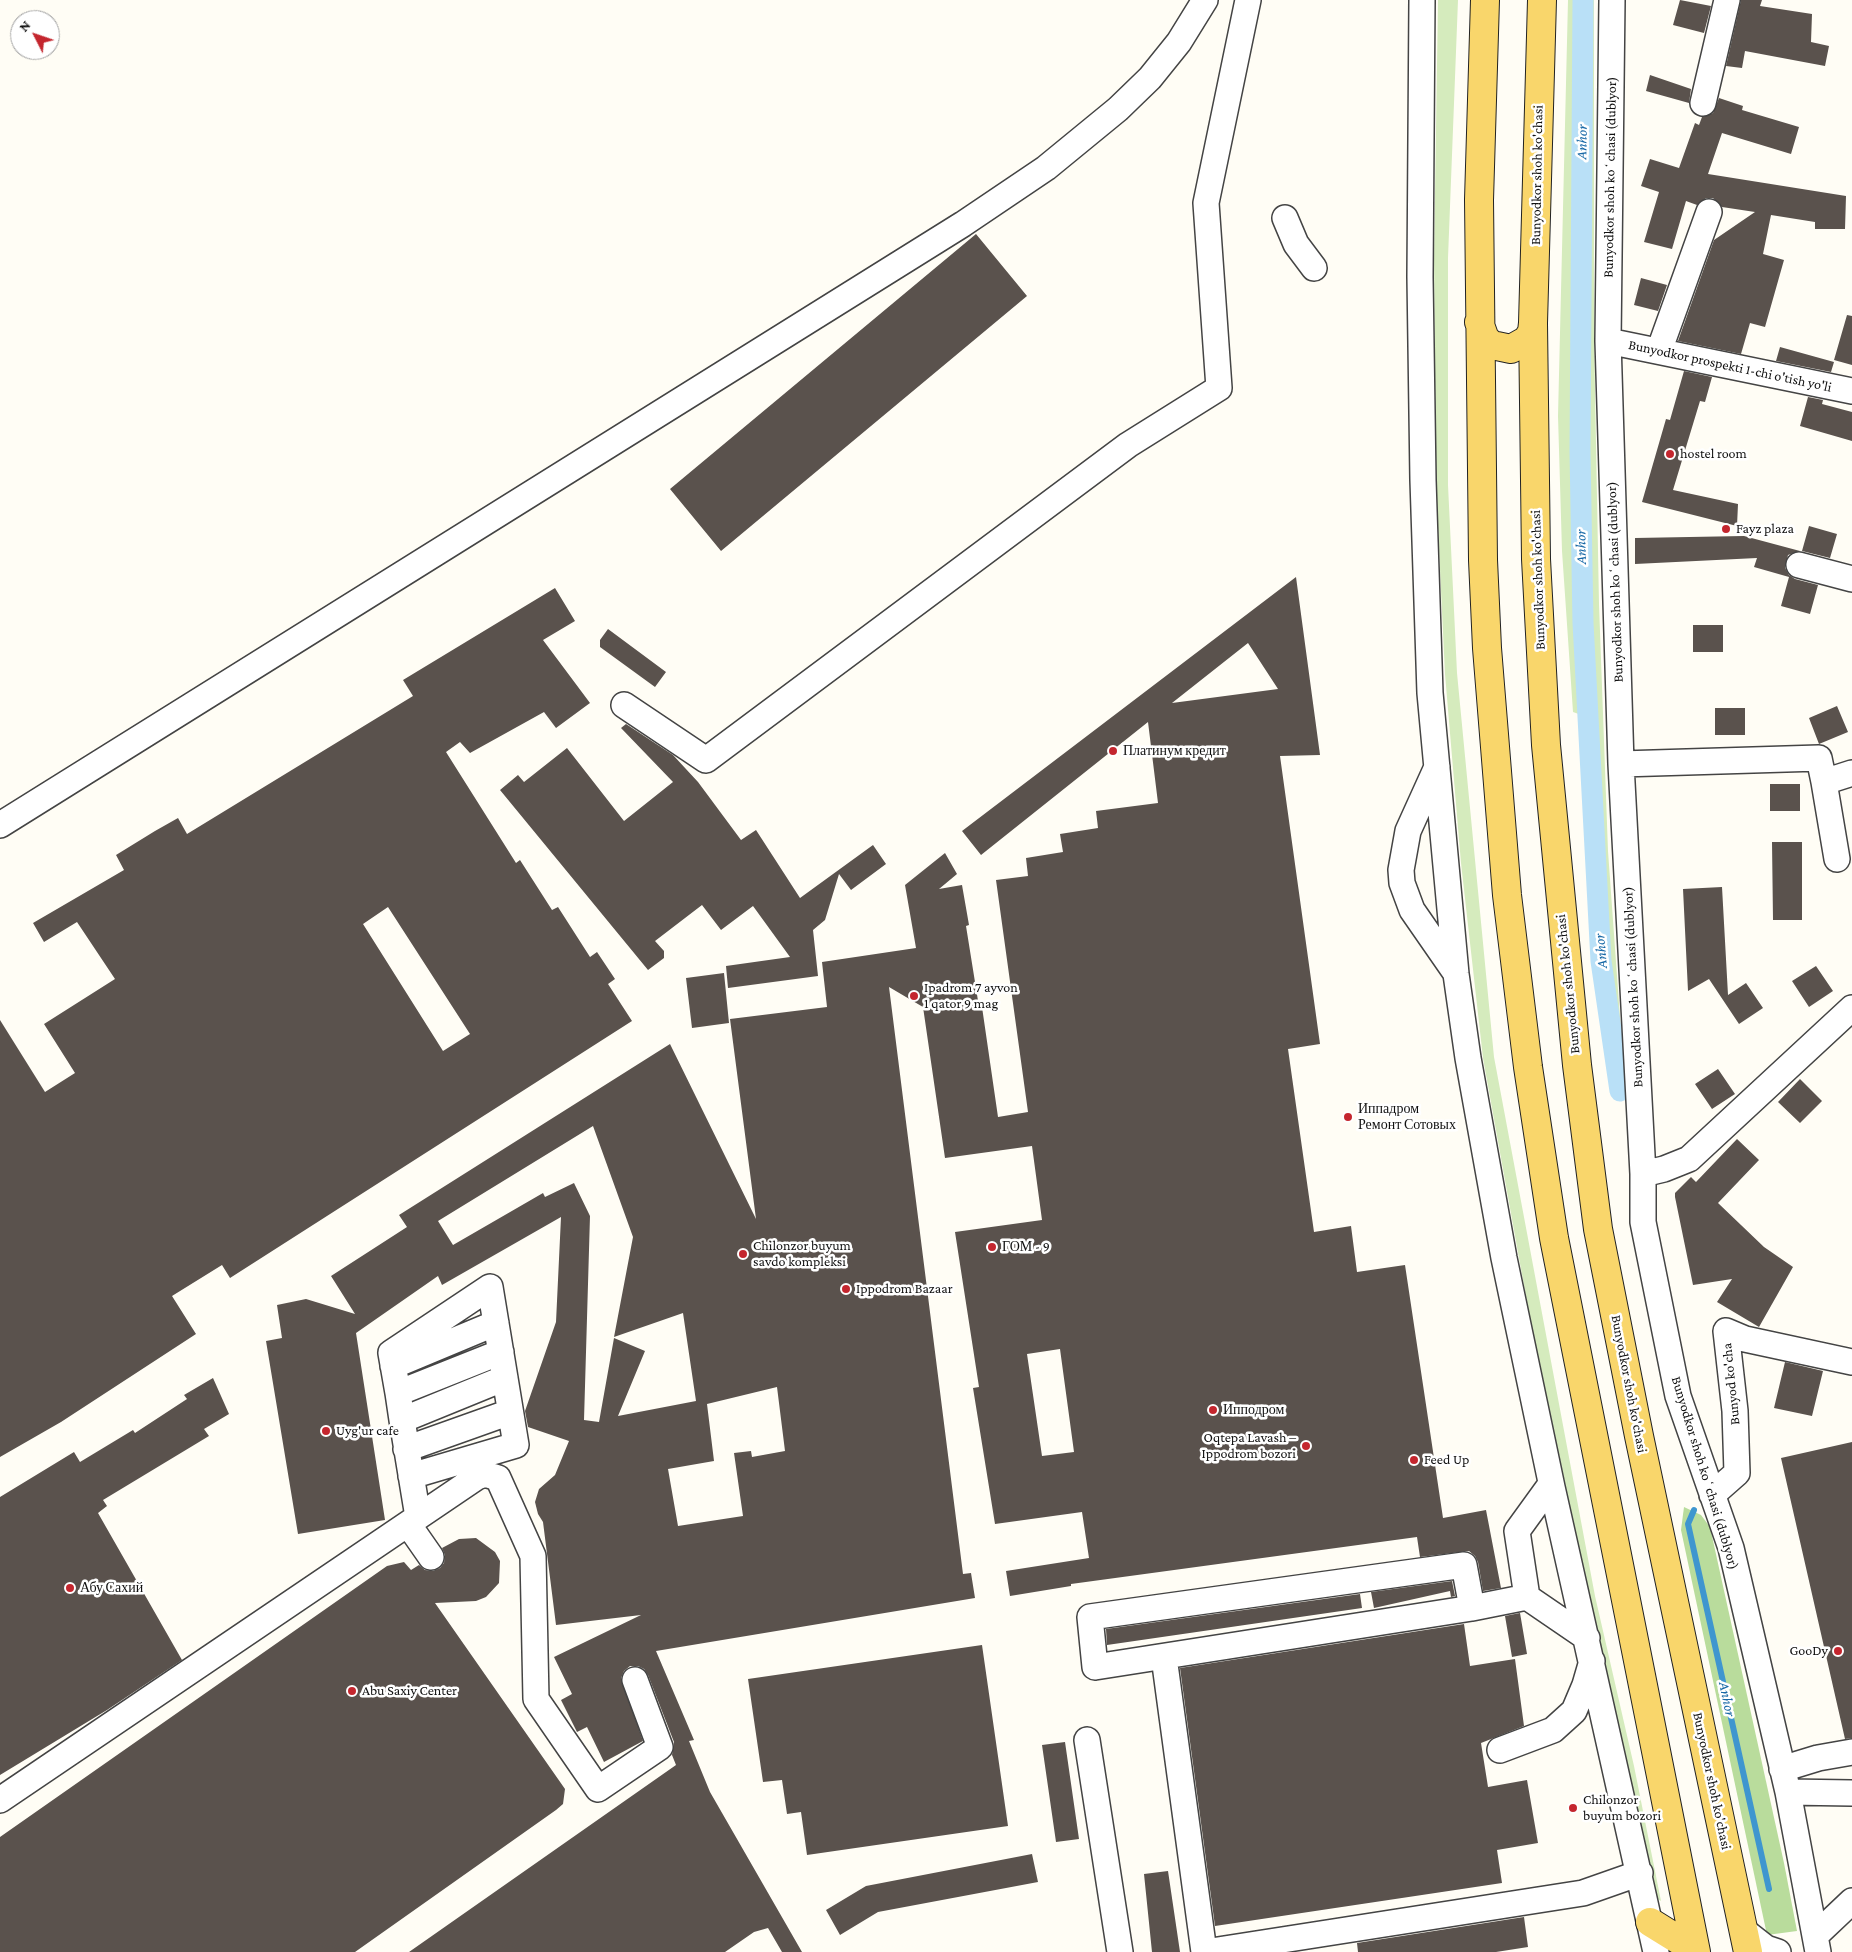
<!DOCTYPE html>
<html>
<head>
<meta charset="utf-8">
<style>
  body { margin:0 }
  #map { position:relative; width:1852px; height:1952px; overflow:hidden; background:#fffdf5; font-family:"Crimson Pro",serif }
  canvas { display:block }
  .north { position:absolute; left:10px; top:10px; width:50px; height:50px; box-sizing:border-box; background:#fff; border:1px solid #a0a0a0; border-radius:50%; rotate:311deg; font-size:14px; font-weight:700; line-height:20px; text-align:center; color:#111 }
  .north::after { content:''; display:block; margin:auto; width:18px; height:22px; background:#c4262e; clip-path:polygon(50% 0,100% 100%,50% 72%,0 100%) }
</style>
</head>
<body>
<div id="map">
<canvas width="1852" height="1952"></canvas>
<div class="north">N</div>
</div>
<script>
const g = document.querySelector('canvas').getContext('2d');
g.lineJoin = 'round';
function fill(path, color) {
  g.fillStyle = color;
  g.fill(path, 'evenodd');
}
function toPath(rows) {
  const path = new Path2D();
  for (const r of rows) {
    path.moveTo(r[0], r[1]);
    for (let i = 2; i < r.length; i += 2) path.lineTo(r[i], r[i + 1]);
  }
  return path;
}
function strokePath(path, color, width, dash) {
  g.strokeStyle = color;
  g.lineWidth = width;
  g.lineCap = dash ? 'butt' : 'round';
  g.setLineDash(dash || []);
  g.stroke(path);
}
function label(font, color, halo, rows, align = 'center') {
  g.font = font + ' "Crimson Pro",serif';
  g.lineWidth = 5;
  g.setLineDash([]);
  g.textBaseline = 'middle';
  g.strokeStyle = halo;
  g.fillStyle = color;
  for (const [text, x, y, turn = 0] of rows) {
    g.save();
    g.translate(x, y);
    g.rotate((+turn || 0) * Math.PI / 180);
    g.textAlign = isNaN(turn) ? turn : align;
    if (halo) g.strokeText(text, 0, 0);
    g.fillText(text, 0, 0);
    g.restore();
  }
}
const green = toPath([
  [1438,0,1458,0,1448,258,1448,485,1457,673,1494,1057,1595,1596,1634,1766,1661,1901,1654,1897,1589,1596,1528,1308,1483,1058,1461,863,1445,674,1436,486,1434,259],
  [1568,0,1594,0,1594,337,1599,604,1608,851,1623,1059,1620,1064,1606,968,1590,718,1573,712,1562,551,1558,416]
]);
const forest = toPath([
  [1684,1507,1701,1515,1710,1527,1784,1863,1797,1931,1767,1935,1681,1530]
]);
const stream = toPath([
  [1694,1510,1688,1524,1769,1889]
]);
const canal = toPath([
  [1583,0,1580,451,1583,623,1601,961,1620,1091]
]);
const building = toPath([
  [1680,0,1711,6,1704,33,1673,25],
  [1741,0,1762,0,1760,6,1812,14,1811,42,1829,46,1825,66,1745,51,1742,68,1726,66],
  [1650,75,1691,89,1689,103,1646,91],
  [1719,98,1743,106,1742,110,1799,127,1791,154,1722,133,1708,174,1846,196,1845,229,1815,229,1815,222,1771,215,1763,254,1784,260,1765,327,1750,323,1741,354,1678,341,1714,240,1755,212,1722,207,1713,198,1706,198,1697,205,1686,201,1672,249,1644,242,1659,192,1641,186,1650,159,1679,168,1695,123,1699,125,1702,117,1713,113],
  [976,234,1027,296,721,551,670,489],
  [1641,278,1667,285,1658,311,1634,305],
  [1847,315,1852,316,1852,365,1834,360],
  [1780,347,1834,362,1831,372,1776,361],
  [1684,371,1712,377,1705,402,1700,401,1673,490,1738,504,1737,526,1642,502,1666,419,1670,420],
  [1808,397,1823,400,1822,404,1852,412,1852,441,1800,426],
  [1809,526,1837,534,1830,558,1802,551],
  [1744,536,1800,551,1788,555,1785,568,1789,575,1795,579,1818,585,1810,614,1781,606,1789,577,1754,567,1757,558,1635,564,1635,538],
  [1296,577,1320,755,1280,756,1320,1044,1288,1049,1314,1232,1351,1226,1357,1272,1405,1265,1443,1518,1486,1510,1501,1588,1483,1591,1478,1562,1475,1556,1469,1551,1420,1557,1417,1537,1071,1584,1071,1586,1010,1596,1006,1571,1089,1558,1082,1512,995,1524,973,1388,979,1387,955,1232,1042,1220,1032,1146,945,1158,923,1007,889,987,963,1574,971,1573,975,1598,656,1651,694,1740,689,1741,710,1792,802,1952,782,1952,768,1928,754,1932,725,1952,409,1952,676,1765,672,1755,674,1742,648,1675,644,1669,638,1666,630,1666,624,1671,621,1678,643,1741,604,1762,587,1727,577,1732,561,1700,572,1694,554,1657,641,1615,556,1625,543,1522,538,1514,535,1502,539,1489,555,1475,569,1441,528,1427,525,1411,556,1322,561,1217,442,1285,438,1276,356,1333,385,1520,298,1534,266,1341,282,1338,277,1305,306,1299,355,1314,331,1276,407,1227,399,1215,670,1044,756,1219,730,1019,827,1007,822,962,916,948,905,885,945,853,957,874,939,889,962,885,969,925,966,926,979,1007,982,1007,998,1117,1028,1112,996,880,1028,876,1026,858,1063,852,1060,834,1098,828,1096,811,1158,803,1148,722,981,855,962,831],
  [1248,643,1278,689,1172,703],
  [593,1126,633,1237,614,1337,683,1313,696,1401,618,1416,645,1351,614,1338,599,1422,584,1420,590,1216,574,1183,545,1197,543,1193,453,1245,438,1221],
  [1060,1349,1074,1452,1042,1456,1027,1354],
  [777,1387,785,1451,752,1457,751,1451,734,1453,743,1516,678,1526,668,1469,714,1461,707,1404],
  [555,588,575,621,543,640,590,703,556,728,544,712,470,753,460,742,446,752,516,863,520,860,552,910,558,907,590,957,597,952,615,979,608,984,632,1021,230,1278,222,1265,172,1296,196,1334,61,1422,0,1457,0,1020,45,1092,75,1073,44,1024,115,979,77,922,44,942,33,923,124,870,116,855,155,831,178,818,187,834,413,696,403,680],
  [388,907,470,1034,443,1051,363,924],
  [1693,625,1723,625,1723,652,1693,652],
  [608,629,666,672,655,687,600,647,600,640],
  [1837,706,1848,732,1819,744,1809,718],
  [1715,708,1745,708,1745,735,1715,735],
  [626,724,673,755,698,782,741,840,756,830,800,898,873,845,886,864,851,890,839,874,825,920,813,930,818,976,728,988,726,966,790,957,753,906,721,930,702,905,655,941,664,951,664,958,648,970,500,790,518,775,524,782,567,748,624,821,673,782,621,728],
  [1770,784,1800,784,1800,811,1770,811],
  [1772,842,1802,842,1802,920,1773,920],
  [1722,887,1728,995,1746,983,1763,1008,1739,1024,1709,979,1688,991,1683,889],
  [1816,966,1833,991,1809,1007,1792,981],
  [724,973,729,1023,692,1028,686,978],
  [1718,1069,1735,1094,1712,1109,1695,1084],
  [1800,1079,1822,1101,1800,1123,1778,1102],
  [1737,1139,1759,1160,1718,1203,1764,1247,1793,1267,1759,1327,1717,1302,1732,1279,1693,1285,1675,1197,1675,1193,1691,1177,1696,1182],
  [1785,1362,1823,1371,1812,1416,1774,1408],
  [213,1378,229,1414,204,1429,209,1436,103,1500,107,1506,98,1513,182,1660,107,1710,0,1775,0,1497,74,1452,80,1462,133,1430,135,1433,187,1399,184,1395],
  [1852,1442,1852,1738,1845,1739,1781,1458],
  [476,1538,495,1552,500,1561,499,1583,486,1597,476,1601,435,1603,565,1789,563,1804,556,1810,355,1952,0,1952,0,1837,387,1566,404,1562,411,1570,419,1565,425,1570,433,1571,440,1568,444,1563,445,1555,442,1548,459,1539],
  [1452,1581,1455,1596,1451,1597,1450,1591,1374,1608,1371,1592],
  [1360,1594,1362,1608,1107,1645,1106,1629],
  [1520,1613,1527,1654,1512,1657,1505,1616],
  [1464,1624,1470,1666,1515,1659,1524,1726,1481,1743,1488,1787,1527,1780,1538,1843,1497,1850,1502,1883,1215,1926,1180,1668],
  [982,1645,1008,1826,807,1855,801,1812,787,1814,782,1780,763,1782,748,1679],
  [1065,1742,1079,1839,1056,1842,1042,1745],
  [1032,1854,1038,1882,878,1912,840,1935,826,1910,866,1886],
  [1168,1871,1180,1952,1152,1952,1144,1874],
  [1524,1917,1528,1947,1496,1952,1358,1952,1357,1943]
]);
const minor = toPath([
  [1422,0,1420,277,1423,480,1430,693,1456,974,1468,1058,1504,1258,1552,1487,1656,1952],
  [1612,0,1608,341,1621,764,1643,1174,1643,1222,1678,1396,1731,1548,1788,1792,1818,1952],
  [1703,103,1727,0],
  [1285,218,1296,244,1314,268],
  [1608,341,1852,391],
  [1659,351,1709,212],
  [1799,565,1852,579],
  [624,705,706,760,1128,445,1219,388,1206,203,1248,0],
  [1621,764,1819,758,1824,782,1852,773],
  [1437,767,1408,831,1401,870,1402,883,1412,910,1455,972],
  [1824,782,1837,859],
  [0,825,963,224,1046,168,1118,109,1150,78,1179,42,1205,0],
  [1643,1174,1664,1169,1689,1159,1852,1008],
  [393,1366,496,1323],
  [398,1393,501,1352],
  [402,1420,505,1378],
  [406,1449,510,1412],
  [411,1476,516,1445,490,1287,391,1353,398,1393,402,1420,418,1517],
  [1712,1495,1737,1473,1735,1411,1726,1331,1745,1339,1852,1362],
  [408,1524,431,1557],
  [1527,1597,1517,1531,1551,1484],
  [1472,1608,1464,1565,1090,1617,1095,1667,1472,1608,1527,1597,1587,1638],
  [1164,1657,1204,1952],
  [1087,1740,1120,1952],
  [1500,1750,1553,1730,1574,1711,1585,1685,1592,1661],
  [1782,1769,1818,1758,1852,1752],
  [1788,1792,1852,1793],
  [0,1800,477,1477,485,1474,498,1478,533,1556,536,1699,598,1789,660,1747,635,1680],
  [1743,1930,1766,1948,1778,1952],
  [1815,1936,1852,1901],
  [1205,1952,1583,1893,1640,1873]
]);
const major = toPath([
  [1485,0,1479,200,1483,560,1487,648,1507,895,1528,1067,1554,1238,1696,1952],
  [1542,0,1533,323,1536,559,1546,745,1577,1065,1598,1229,1639,1436,1748,1952],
  [1479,322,1485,339,1492,345,1511,349,1527,340,1532,332,1533,323],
  [1650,1922,1695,1950]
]);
const markers = [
  [1670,454,5,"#c4262e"],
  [1726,529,5,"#c4262e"],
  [1113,751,5,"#c4262e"],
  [914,996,5,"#c4262e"],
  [1348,1117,5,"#c4262e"],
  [992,1247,5,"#c4262e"],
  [743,1254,5,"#c4262e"],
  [846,1289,5,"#c4262e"],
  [1213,1410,5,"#c4262e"],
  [326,1431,5,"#c4262e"],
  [1306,1446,5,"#c4262e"],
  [1414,1460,5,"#c4262e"],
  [70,1588,5,"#c4262e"],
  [1838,1651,5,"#c4262e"],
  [352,1691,5,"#c4262e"],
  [1573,1808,5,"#c4262e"]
];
const streetNames = [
  ["Bunyodkor shoh ko'chasi",1537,175,-89],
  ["Bunyodkor shoh koʻchasi (dublyor)",1610,177,-89],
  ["Bunyodkor prospekti 1-chi o'tish yo'li",1730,366,12],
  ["Bunyodkor shoh ko'chasi",1538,580,-92],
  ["Bunyodkor shoh koʻchasi (dublyor)",1615,582,-92],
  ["Bunyodkor shoh ko'chasi",1568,984,-96],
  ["Bunyodkor shoh koʻchasi (dublyor)",1633,987,-93],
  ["Bunyodkor shoh ko'chasi",1629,1384,79],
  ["Bunyod ko'cha",1731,1384,-96],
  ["Bunyodkor shoh koʻchasi (dublyor)",1705,1473,73],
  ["Bunyodkor shoh ko'chasi",1712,1781,78]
];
const poiNames = [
  ["hostel room",1680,454],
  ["Fayz plaza",1736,529],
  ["Платинум кредит",1123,751],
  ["Ipadrom 7 ayvon",924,988],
  ["1 qator 9 mag",924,1004],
  ["Иппадром",1358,1109],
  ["Ремонт Сотовых",1358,1125],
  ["Chilonzor buyum",753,1246],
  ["savdo kompleksi",753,1262],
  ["ГОМ - 9",1002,1247],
  ["Ippodrom Bazaar",856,1289],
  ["Ипподром",1223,1410],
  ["Uyg'ur cafe",336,1431],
  ["Oqtepa Lavash –",1296,1438,"right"],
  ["Ippodrom bozori",1296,1454,"right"],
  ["Feed Up",1424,1460],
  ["Абу Сахий",80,1588],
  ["GooDy",1828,1651,"right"],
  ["Abu Saxiy Center",362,1691],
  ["Chilonzor",1583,1800],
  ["buyum bozori",1583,1816]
];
const waterNames = [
  ["Anhor",1582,142,-89],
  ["Anhor",1581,547,-91],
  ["Anhor",1601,951,-95],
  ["Anhor",1727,1699,78]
];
fill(green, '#d5ebbd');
fill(forest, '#b9dc9c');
strokePath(stream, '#3f96cf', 6);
strokePath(canal, '#b9e0f7', 21);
fill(building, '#5a524d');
strokePath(minor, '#444', 28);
strokePath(major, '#222', 30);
strokePath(minor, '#fff', 25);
strokePath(major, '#f9d66b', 28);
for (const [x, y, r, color] of markers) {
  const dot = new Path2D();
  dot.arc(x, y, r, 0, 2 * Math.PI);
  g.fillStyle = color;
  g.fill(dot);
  strokePath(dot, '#fff', 2);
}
label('14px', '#111', '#fff', streetNames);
label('14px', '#111', '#fff', poiNames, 'left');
label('italic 15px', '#1768a6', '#fff', waterNames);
</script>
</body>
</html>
